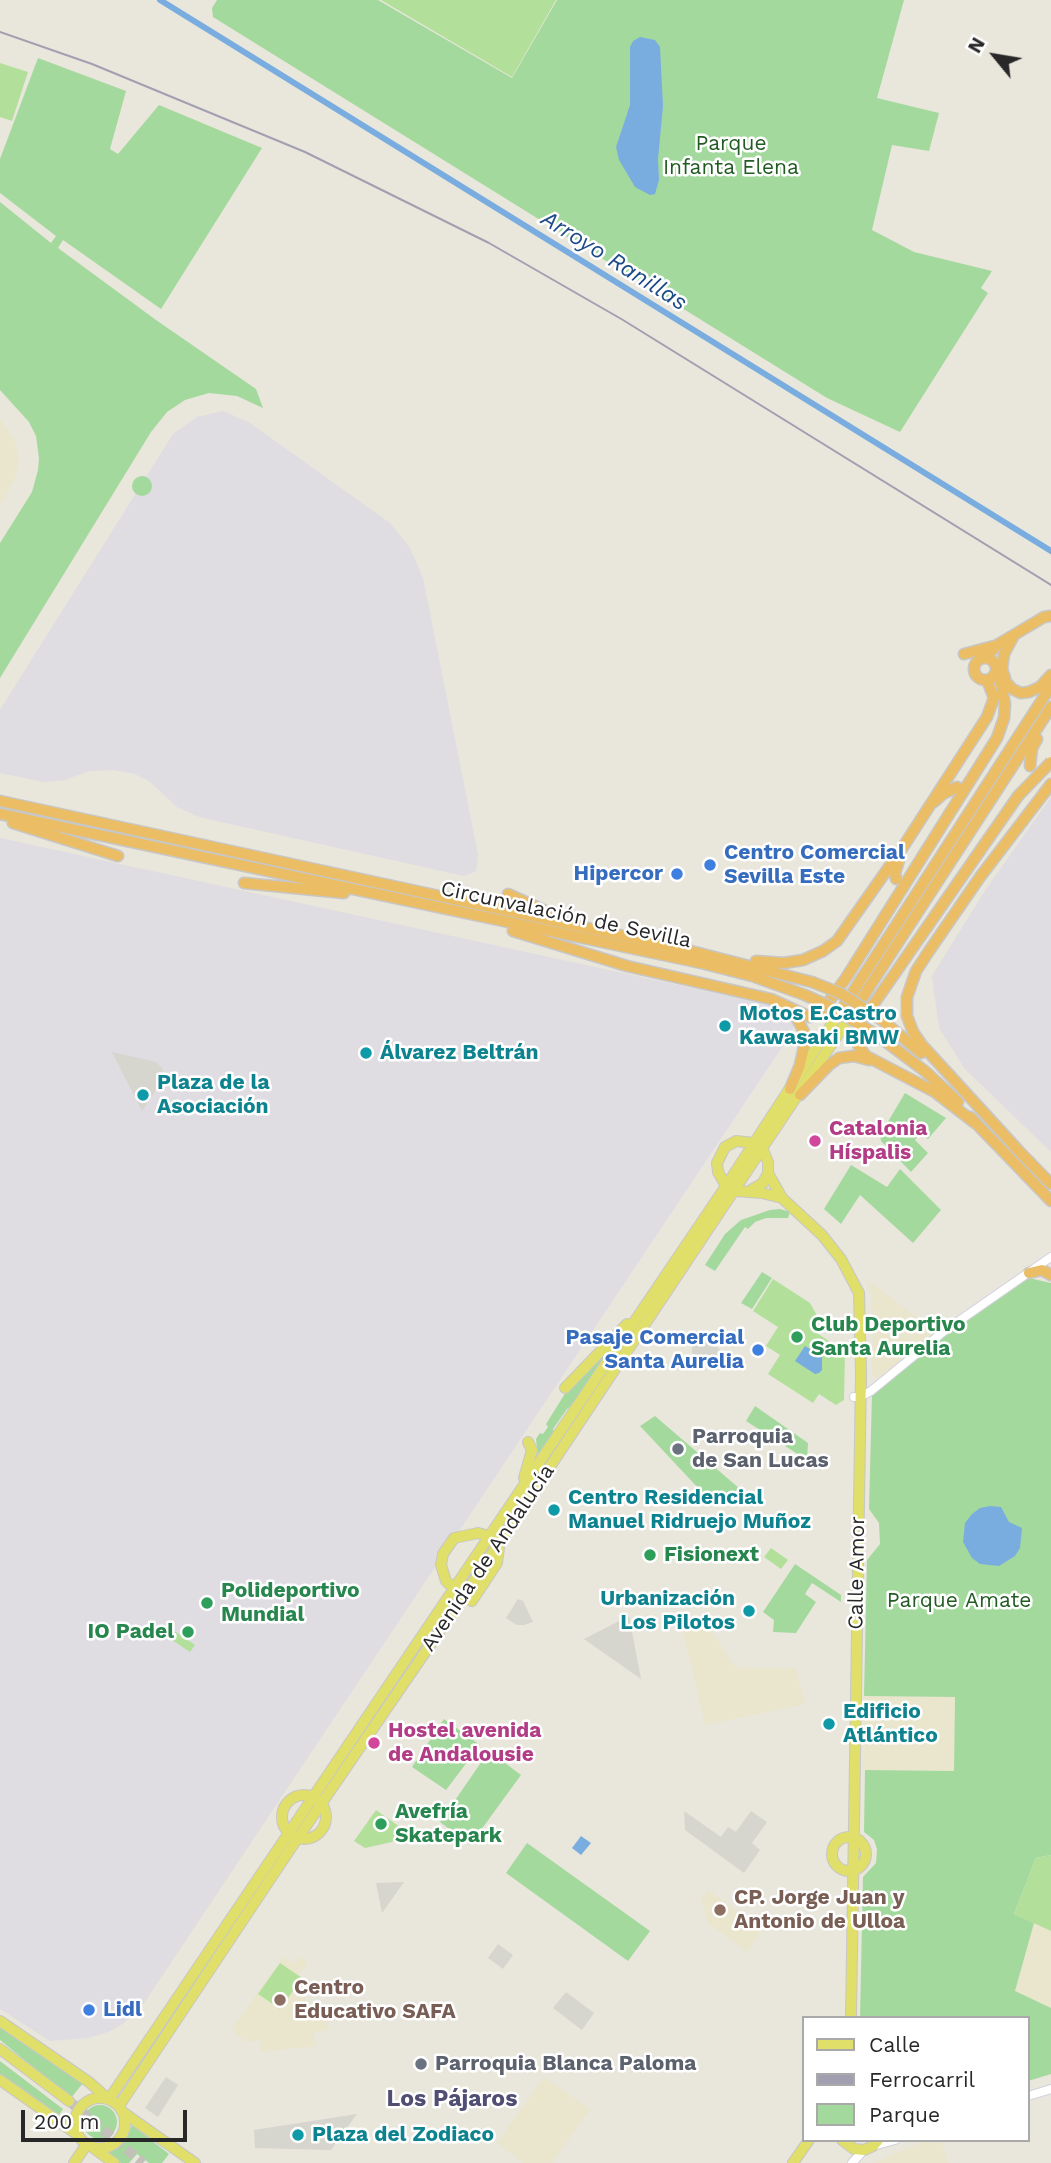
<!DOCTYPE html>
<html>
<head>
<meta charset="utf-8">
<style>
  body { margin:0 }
  #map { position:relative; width:1051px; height:2163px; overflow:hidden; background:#e9e6dc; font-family:"Work Sans",sans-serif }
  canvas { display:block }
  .legend { position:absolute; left:802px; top:2016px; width:228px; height:126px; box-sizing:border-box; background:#fff; border:2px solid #a9a9a9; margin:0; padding:9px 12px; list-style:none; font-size:21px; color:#282828 }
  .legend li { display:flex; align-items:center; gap:14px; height:35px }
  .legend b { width:35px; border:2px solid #a9a9a9 }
  .north { position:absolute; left:960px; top:21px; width:70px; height:70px; -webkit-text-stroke:5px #fff; paint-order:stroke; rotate:300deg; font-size:19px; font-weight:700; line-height:28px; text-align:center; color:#282828 }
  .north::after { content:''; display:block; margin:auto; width:24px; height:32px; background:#282828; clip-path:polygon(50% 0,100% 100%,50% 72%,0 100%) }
  .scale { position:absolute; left:21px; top:2110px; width:166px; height:32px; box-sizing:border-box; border:4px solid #282828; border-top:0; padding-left:9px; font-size:21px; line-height:24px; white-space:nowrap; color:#282828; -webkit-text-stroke:5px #fff; paint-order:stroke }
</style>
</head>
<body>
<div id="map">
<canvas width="1051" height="2163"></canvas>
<ul class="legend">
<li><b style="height:9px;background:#dfdf6a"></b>Calle</li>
<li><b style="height:9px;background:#a19fb0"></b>Ferrocarril</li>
<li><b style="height:19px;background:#a4d99e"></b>Parque</li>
</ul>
<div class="north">N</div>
<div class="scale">200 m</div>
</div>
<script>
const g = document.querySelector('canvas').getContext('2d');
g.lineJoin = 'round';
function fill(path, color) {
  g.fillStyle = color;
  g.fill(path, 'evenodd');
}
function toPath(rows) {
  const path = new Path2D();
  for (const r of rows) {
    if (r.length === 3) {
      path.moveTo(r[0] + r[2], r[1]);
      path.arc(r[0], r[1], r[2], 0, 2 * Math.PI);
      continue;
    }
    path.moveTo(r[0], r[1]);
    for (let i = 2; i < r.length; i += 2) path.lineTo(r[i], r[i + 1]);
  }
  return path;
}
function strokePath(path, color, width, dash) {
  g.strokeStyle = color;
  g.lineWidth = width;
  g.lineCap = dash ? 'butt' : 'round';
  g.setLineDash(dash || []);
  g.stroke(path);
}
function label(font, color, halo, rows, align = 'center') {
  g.font = font + ' "Work Sans",sans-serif';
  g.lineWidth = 5;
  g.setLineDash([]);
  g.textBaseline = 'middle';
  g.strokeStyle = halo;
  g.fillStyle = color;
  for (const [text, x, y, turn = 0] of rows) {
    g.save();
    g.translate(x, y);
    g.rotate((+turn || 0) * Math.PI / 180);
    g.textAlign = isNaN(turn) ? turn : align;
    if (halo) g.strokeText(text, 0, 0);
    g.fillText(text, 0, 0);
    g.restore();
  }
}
const industrial = toPath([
  [223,411,250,423,390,523,410,548,423,578,478,855,476,871,464,876,199,817,177,807,149,781,135,774,114,770,89,771,65,780,44,782,0,773,0,710,173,434,197,417],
  [1051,797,1051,1152,965,1069,939,1028,932,976,986,889],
  [0,838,784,1008,790,1012,794,1024,792,1032,142,2006,124,2023,108,2032,88,2038,50,2041,0,2009]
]);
const education = toPath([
  [0,419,15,440,19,459,15,480,0,505],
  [866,1279,918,1318,933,1333,878,1379,872,1374,873,1325,871,1294],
  [687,1627,710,1629,733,1664,740,1668,795,1668,806,1704,705,1725,683,1631],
  [864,1696,955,1697,954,1771,863,1770],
  [708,1890,762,1929,747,1952,708,1923,701,1898],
  [1034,1923,1051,1931,1051,2008,1015,1992],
  [283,1957,294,1964,300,1957,308,1962,299,1975,310,1983,302,1996,313,2005,311,2008,315,2011,320,2005,325,2006,329,2030,314,2032,316,2046,261,2052,259,2040,246,2042,231,2030],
  [544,2077,590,2109,552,2163,523,2163,497,2143],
  [928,2140,941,2140,948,2163,873,2163]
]);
const green = toPath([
  [217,0,378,0,512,78,557,0,904,0,877,98,939,113,929,151,892,145,872,230,914,252,992,271,981,288,988,293,900,432,827,398,213,17,212,8],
  [38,58,126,91,110,149,118,154,159,105,262,148,161,309,63,240,58,248,156,320,256,389,263,408,237,396,209,393,185,400,167,412,151,432,0,678,0,543,32,492,38,470,39,458,36,436,29,422,0,390,0,202,51,243,56,236,0,193,0,159],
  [142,486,10],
  [905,1093,946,1118,928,1139,920,1133,915,1140,928,1153,911,1172,881,1141,880,1135],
  [851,1165,887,1187,900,1169,941,1210,913,1243,860,1195,841,1224,824,1209],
  [780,1209,790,1212,788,1218,766,1218,755,1222,748,1229,745,1227,715,1271,705,1265,725,1234,741,1220,770,1210],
  [762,1272,772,1278,752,1309,741,1303],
  [1029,1278,1051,1283,1051,1855,1036,1858,1014,1914,1034,1923,1015,1991,1051,2008,1051,2074,1028,2081,1028,2018,860,2018,863,1877,876,1863,877,1849,874,1840,864,1832,865,1770,954,1771,955,1697,864,1696,867,1560,880,1544,879,1523,869,1509,872,1394,939,1340],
  [625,1331,577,1401,567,1409,553,1429,555,1434,538,1458,536,1439,540,1433,543,1434,548,1427,546,1424,571,1384],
  [755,1406,808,1443,807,1460,746,1421],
  [655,1416,740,1489,715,1506,640,1426],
  [795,1564,841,1595,841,1602,812,1583,805,1594,816,1602,796,1633,773,1632,774,1620,763,1612],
  [444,1719,480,1745,446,1790,412,1767],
  [489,1751,521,1775,470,1845,440,1822],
  [527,1843,650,1931,628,1961,506,1873],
  [0,2026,83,2083,71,2098,0,2040],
  [0,2061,63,2109,59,2115,0,2075],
  [100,2122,17],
  [132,2125,169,2154,162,2163,149,2163,137,2154,129,2163,121,2163,108,2153,124,2144]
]);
const pitch = toPath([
  [381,0,556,0,512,77],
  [0,63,28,72,12,121,0,117],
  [773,1279,810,1303,819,1319,814,1331,845,1352,844,1400,836,1405,819,1394,813,1403,768,1374,780,1355,766,1346,778,1327,753,1311],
  [771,1548,788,1560,781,1569,764,1557],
  [167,1626,195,1645,190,1652,162,1633],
  [376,1810,414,1837,365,1848,354,1841],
  [1051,1855,1051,1931,1014,1914,1036,1858],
  [280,1963,302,1978,280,2009,258,1994]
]);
const plaza = toPath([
  [112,1052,156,1062,163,1069,163,1079,142,1111],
  [702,1337,728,1355,718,1370,692,1353,692,1344],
  [518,1599,523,1601,533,1622,524,1625,517,1625,506,1618],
  [629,1616,641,1679,584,1639],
  [684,1811,721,1837,728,1827,736,1832,751,1811,767,1822,752,1843,760,1850,744,1873,685,1830],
  [404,1882,382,1913,376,1883],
  [498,1944,513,1955,503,1969,488,1958],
  [566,1992,594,2013,582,2030,553,2008],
  [166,2077,178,2085,158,2117,145,2108],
  [357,2114,331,2150,255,2148,254,2130]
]);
const water = toPath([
  [640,37,655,40,660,47,663,106,658,159,659,180,655,194,650,195,635,187,619,160,616,147,630,105,630,47,633,41],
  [805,1346,815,1352,818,1350,822,1353,822,1370,819,1373,815,1374,795,1361],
  [990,1506,1001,1507,1009,1522,1022,1528,1020,1548,1015,1556,999,1566,980,1564,972,1558,963,1542,965,1523,972,1514,980,1508],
  [581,1836,591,1843,581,1855,572,1848]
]);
const canal = toPath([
  [160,0,1051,551]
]);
const majorTunnel = toPath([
  [69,2101,143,2163]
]);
const minor = toPath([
  [854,1397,860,1397,871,1391,943,1332,1051,1257],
  [1028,2096,1051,2089],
  [873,2146,895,2140],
  [852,2163,864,2150]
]);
const major = toPath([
  [768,1173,782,1198,822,1235,841,1259,859,1293,861,1374,851,2018],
  [748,1192,763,1183,768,1173,768,1162,763,1150,754,1143,736,1141,725,1147,717,1163,718,1172,726,1186,735,1191,762,1193,782,1198],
  [565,1388,627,1324],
  [524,1478,532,1450,528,1442],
  [478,1533,489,1536,499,1544,499,1548,497,1563,472,1601,463,1597,446,1581,441,1565,443,1554,454,1538,478,1533],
  [304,1817,22],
  [849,1854,17],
  [0,2021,89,2082,107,2098],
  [0,2049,69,2101],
  [0,2080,78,2135],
  [100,2123,25],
  [109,2099,726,1186,843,1007],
  [119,2106,291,1848,463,1597,853,1012],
  [124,2113,195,2163],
  [842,2140,854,2149,864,2150,873,2146,878,2140],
  [92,2147,114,2163],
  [74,2163,87,2144],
  [793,2163,809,2140]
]);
const highway = toPath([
  [964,654,994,646],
  [985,669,11],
  [985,658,997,645,1044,617,1051,616],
  [1001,676,1012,689,1021,693,1029,692,1040,687,1051,675],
  [1005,678,1002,669,1004,654,1013,637],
  [1030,766,1032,748,1037,739],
  [0,801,675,947,812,982],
  [934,802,943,794,957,787],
  [0,814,701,963,752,976,805,995],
  [13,823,118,856],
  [896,879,895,873,900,857],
  [244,883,344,893],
  [508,894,556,916],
  [513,931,627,966,771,999,810,1017,819,1015,846,978,997,738,1004,718,1005,704,1001,684,996,672],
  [756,961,784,963,803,960,823,951,837,941,903,847,987,717,994,698,987,680],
  [845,1004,1051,686],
  [855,1009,1051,707],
  [882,1020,921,1053],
  [877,1035,926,1072,958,1102],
  [790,1089,800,1065,804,1047,804,1032,793,1011],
  [800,1095,829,1065,839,1058,854,1056,869,1060],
  [970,1117,1051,1201],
  [975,1123,935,1092,866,1056,858,1045,857,1028,1018,796],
  [1014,1146,1051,1184],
  [1018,1150,922,1045,913,1032,907,1016,907,997,916,971,929,951,980,877,1051,784],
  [1029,1273,1042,1270,1051,1275]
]);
const rail = toPath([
  [0,32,92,64,305,152,489,243,623,320,1051,585]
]);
const highwayBridge = toPath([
  [1018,796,1051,762],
  [812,982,840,993,882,1020],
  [805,995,827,1005,877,1035]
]);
const markers = [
  [710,865,7,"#3f7fe0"],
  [677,874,7,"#3f7fe0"],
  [725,1026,7,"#0f9aa8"],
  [366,1053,7,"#0f9aa8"],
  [143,1095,7,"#0f9aa8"],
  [815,1141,7,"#d1479c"],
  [797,1337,7,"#2e9e5b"],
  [758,1350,7,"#3f7fe0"],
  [678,1449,7,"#6b7280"],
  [554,1510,7,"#0f9aa8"],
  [650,1555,7,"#2e9e5b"],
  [207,1603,7,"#2e9e5b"],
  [749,1611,7,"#0f9aa8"],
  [188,1632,7,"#2e9e5b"],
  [829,1724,7,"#0f9aa8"],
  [374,1743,7,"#d1479c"],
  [381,1824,7,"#2e9e5b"],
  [720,1910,7,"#8d6e63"],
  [280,2000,7,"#8d6e63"],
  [89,2010,7,"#3f7fe0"],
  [421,2064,7,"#6b7280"],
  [298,2135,7,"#0f9aa8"]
];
const parkNames = [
  ["Parque",731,144],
  ["Infanta Elena",731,168],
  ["Parque Amate",959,1601]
];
const shopNames = [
  ["Centro Comercial",724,853],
  ["Sevilla Este",724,877],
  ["Hipercor",663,874,"right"],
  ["Pasaje Comercial",744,1338,"right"],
  ["Santa Aurelia",744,1362,"right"],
  ["Lidl",103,2010]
];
const streetNames = [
  ["Circunvalación de Sevilla",566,915,12],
  ["Avenida de Andalucía",488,1558,-56],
  ["Calle Amor",857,1573,-89]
];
const cultureNames = [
  ["Motos E.Castro",739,1014],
  ["Kawasaki BMW",739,1038],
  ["Álvarez Beltrán",380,1053],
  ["Plaza de la",157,1083],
  ["Asociación",157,1107],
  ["Centro Residencial",568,1498],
  ["Manuel Ridruejo Muñoz",568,1522],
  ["Urbanización",735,1599,"right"],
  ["Los Pilotos",735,1623,"right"],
  ["Edificio",843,1712],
  ["Atlántico",843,1736],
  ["Plaza del Zodiaco",312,2135]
];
const hotelNames = [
  ["Catalonia",829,1129],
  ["Híspalis",829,1153],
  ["Hostel avenida",388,1731],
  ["de Andalousie",388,1755]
];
const leisureNames = [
  ["Club Deportivo",811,1325],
  ["Santa Aurelia",811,1349],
  ["Fisionext",664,1555],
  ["Polideportivo",221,1591],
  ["Mundial",221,1615],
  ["IO Padel",174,1632,"right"],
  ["Avefría",395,1812],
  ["Skatepark",395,1836]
];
const worshipNames = [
  ["Parroquia",692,1437],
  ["de San Lucas",692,1461],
  ["Parroquia Blanca Paloma",435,2064]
];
const educationNames = [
  ["CP. Jorge Juan y",734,1898],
  ["Antonio de Ulloa",734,1922],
  ["Centro",294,1988],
  ["Educativo SAFA",294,2012]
];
const waterNames = [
  ["Arroyo Ranillas",614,261,32]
];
const neighbourhoodNames = [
  ["Los Pájaros",452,2099]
];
fill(industrial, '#dfdce2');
fill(education, '#e9e6cd');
fill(green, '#a4d99e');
fill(pitch, '#b2e09b');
fill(plaza, '#d6d5ce');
fill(water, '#7aaddf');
strokePath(canal, '#7aaddf', 6);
strokePath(majorTunnel, '#c2c0b8', 10, [10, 5]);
strokePath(minor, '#d2d1df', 10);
strokePath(major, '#c7c7c7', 12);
strokePath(highway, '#c7c7c7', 13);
strokePath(minor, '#fff', 8);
strokePath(major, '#dfdf6a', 10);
strokePath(highway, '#ebbe65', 10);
strokePath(rail, '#a19fb0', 2);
strokePath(highwayBridge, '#c7c7c7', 13, []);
strokePath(highwayBridge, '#ebbe65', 10);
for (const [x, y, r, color] of markers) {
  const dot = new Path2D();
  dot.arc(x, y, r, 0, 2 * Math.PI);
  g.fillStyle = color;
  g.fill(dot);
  strokePath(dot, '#fff', 2.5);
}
label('21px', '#225c23', '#fff', parkNames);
label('bold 21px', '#366cbe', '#fff', shopNames, 'left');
label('21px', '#282828', '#fff', streetNames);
label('bold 21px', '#0d838f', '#fff', cultureNames, 'left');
label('bold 21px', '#b23c85', '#fff', hotelNames, 'left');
label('bold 21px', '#27864d', '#fff', leisureNames, 'left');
label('bold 21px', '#5b616d', '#fff', worshipNames, 'left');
label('bold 21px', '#785e54', '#fff', educationNames, 'left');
label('italic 23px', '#1d4a88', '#fff', waterNames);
label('bold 23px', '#504e73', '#fff', neighbourhoodNames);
</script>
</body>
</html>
